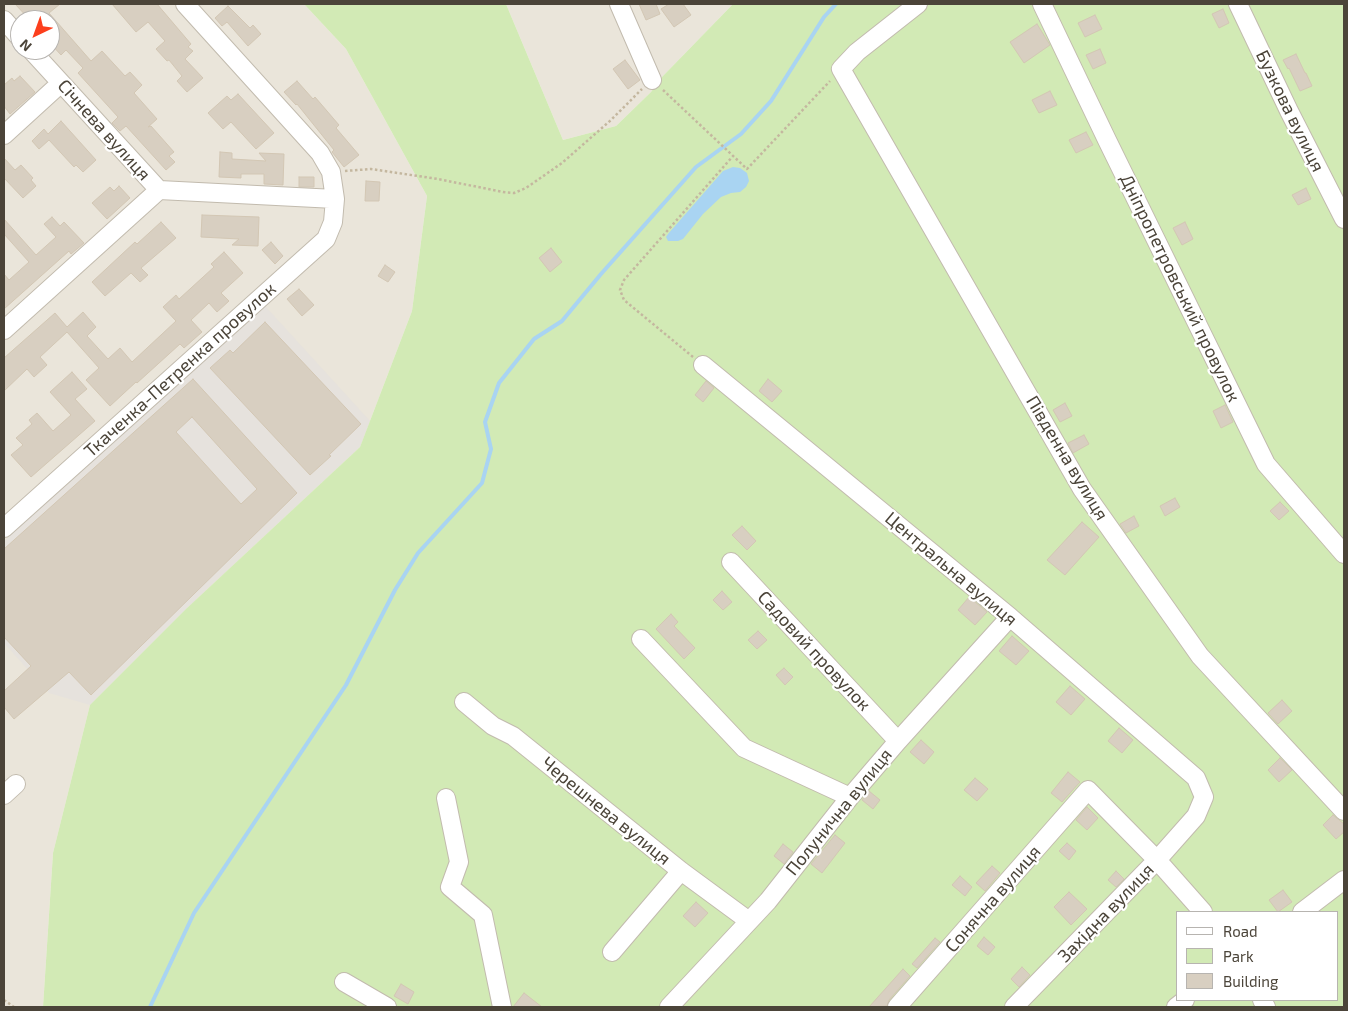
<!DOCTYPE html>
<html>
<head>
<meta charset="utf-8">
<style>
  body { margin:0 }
  #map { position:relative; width:1348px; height:1011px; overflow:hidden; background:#f6f3ec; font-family:"Exo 2",sans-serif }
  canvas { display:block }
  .frame { position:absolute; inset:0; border:5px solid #4b4439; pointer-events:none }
  .legend { position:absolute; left:1176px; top:911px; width:162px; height:90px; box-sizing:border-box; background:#fff; border:1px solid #b7b4b0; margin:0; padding:6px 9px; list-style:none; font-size:15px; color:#4b4439 }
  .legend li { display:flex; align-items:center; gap:10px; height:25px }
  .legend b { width:25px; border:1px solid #b7b4b0 }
  .north { position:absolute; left:10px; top:10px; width:50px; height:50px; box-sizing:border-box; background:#fff; border:1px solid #b7b4b0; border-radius:50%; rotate:222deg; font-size:14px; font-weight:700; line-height:20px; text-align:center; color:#4b4439 }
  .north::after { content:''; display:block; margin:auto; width:18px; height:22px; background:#fc3f1d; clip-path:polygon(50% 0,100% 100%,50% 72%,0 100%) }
</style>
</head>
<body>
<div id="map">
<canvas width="1348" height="1011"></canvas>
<div class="frame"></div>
<ul class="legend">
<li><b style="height:6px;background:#fff"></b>Road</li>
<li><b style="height:14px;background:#d2eab5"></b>Park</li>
<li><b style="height:14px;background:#d8cfc1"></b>Building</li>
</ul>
<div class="north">N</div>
</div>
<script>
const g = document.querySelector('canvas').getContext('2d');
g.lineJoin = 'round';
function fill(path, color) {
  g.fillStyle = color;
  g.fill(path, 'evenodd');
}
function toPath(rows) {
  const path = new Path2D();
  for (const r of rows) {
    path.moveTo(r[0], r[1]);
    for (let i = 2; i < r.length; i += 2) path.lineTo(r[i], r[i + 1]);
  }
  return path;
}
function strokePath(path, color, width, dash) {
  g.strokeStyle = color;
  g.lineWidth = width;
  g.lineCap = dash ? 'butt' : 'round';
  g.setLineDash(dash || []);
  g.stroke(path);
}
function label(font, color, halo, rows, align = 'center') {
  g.font = font + ' "Exo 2",sans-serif';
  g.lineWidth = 4.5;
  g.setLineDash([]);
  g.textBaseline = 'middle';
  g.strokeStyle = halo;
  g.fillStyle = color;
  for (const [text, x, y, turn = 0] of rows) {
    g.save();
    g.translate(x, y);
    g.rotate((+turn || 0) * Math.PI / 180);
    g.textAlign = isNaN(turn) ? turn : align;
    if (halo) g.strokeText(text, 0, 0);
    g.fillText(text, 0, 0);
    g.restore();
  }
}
const residential = toPath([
  [4,4,304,4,346,49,427,196,412,311,360,447,187,608,90,705,53,853,43,1007,4,1007],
  [20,20,50,20,50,50,20,50],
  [506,4,733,4,661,78,651,92,616,126,563,140]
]);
const industrial = toPath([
  [265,306,370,421,360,447,187,608,90,705,49,693,4,643,4,541]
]);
const green = toPath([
  [304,4,506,4,563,140,616,126,651,92,661,78,733,4,1344,4,1344,1007,43,1007,53,853,90,705,187,608,360,447,412,311,427,196,346,49],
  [1177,912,1337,912,1337,1000,1177,1000]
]);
const water = toPath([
  [733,167,740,168,747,173,749,181,746,187,740,192,731,193,721,197,703,214,683,239,678,241,668,241,666,237,668,234,723,171]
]);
const stream = toPath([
  [150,1007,194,913,346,685,395,590,418,553,482,483,491,449,485,422,499,383,534,339,562,321,601,274,696,167,741,134,771,101,824,17,836,4]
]);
const building = toPath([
  [15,4,60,4,49,13,91,61,102,51,125,76,130,72,142,85,134,93,157,119,148,127,151,126,174,152,169,156,175,162,166,170,126,126,120,131,112,123,118,117,78,73,83,68,66,50,61,55,50,43,50,20,30,20,15,4],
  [112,4,157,4,191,44,188,47,193,51,185,59,203,78,187,92,177,81,182,76,169,60,167,61,156,49,165,41,148,22,136,32,112,4],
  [639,4,656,4,660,14,646,20,639,4],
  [669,4,683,4,691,15,674,27,661,9,669,4],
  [228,6,250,28,253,25,261,34,248,46,227,22,222,26,215,18,228,6],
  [1223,9,1229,23,1219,28,1212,14,1223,9],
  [1095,15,1102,29,1085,37,1078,23,1095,15],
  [1037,24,1050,45,1024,63,1010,42,1037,24],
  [1100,49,1106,63,1093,69,1086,55,1100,49],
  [1296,54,1305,73,1306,73,1312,86,1300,91,1289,68,1288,69,1283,60,1296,54],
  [625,60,640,80,628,89,613,69,625,60],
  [20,76,35,92,10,114,4,106,4,85,12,78,14,81,20,76],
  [297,81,313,99,315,97,339,125,336,128,359,155,344,167,332,152,334,150,297,104,296,105,284,92,297,81],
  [1050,91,1057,105,1039,113,1032,100,1050,91],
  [238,94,274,133,256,149,231,122,223,129,208,113,227,96,231,100,238,94],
  [61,121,96,160,83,172,76,165,74,167,49,140,39,149,32,141,44,129,48,134,61,121],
  [1086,132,1093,145,1076,153,1069,140,1086,132],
  [220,152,232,153,232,159,266,161,259,153,284,154,283,185,264,184,264,174,241,174,241,178,219,177,220,152],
  [4,158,15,170,21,165,33,178,31,180,36,186,23,198,4,178,4,158],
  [299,177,314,177,314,187,299,187,299,177],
  [366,181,380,182,379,201,365,201,366,181],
  [119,186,130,198,107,219,92,203,110,187,114,191,119,186],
  [1306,188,1311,199,1298,205,1292,195,1306,188],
  [202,215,259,217,258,246,232,245,239,239,201,237,202,215],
  [52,217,60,226,64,222,84,243,71,254,69,251,4,309,4,274,9,280,29,262,4,234,4,219,36,255,56,237,44,224,52,217],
  [161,222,176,238,141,268,148,275,140,282,131,273,105,296,92,282,135,242,137,244,161,222],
  [1185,222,1193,239,1182,245,1173,228,1185,222],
  [271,242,283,256,275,264,262,250,271,242],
  [551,248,562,262,550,272,539,258,551,248],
  [224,252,243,273,221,293,229,301,217,312,209,303,191,320,202,332,184,348,180,344,137,383,136,382,110,406,86,380,99,368,67,332,40,357,47,365,34,377,27,369,4,391,4,358,55,313,67,327,83,312,96,327,87,336,108,359,120,348,132,362,176,321,163,307,176,295,179,299,214,267,211,264,224,252],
  [385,265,395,272,388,282,378,276,385,265],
  [299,289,314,305,302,316,287,299,299,289],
  [265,322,361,424,329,455,331,456,310,475,210,368,230,350,233,353,265,322],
  [72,372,87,389,75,399,95,421,31,477,11,455,23,445,16,438,32,424,29,420,37,413,53,431,71,415,50,392,72,372],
  [193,379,297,493,91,695,69,672,14,719,4,707,4,691,31,666,4,637,4,549,193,379],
  [192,417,257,489,241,504,176,432,192,417],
  [768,379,782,391,772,402,759,391,768,379],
  [706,381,714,388,703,402,695,395,706,381],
  [1065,403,1072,416,1060,422,1053,410,1065,403],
  [1225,405,1233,422,1221,428,1213,411,1225,405],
  [1084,435,1089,444,1073,453,1068,443,1084,435],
  [1175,498,1180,507,1165,516,1160,506,1175,498],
  [1280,502,1289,511,1279,520,1270,511,1280,502],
  [1134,516,1139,526,1126,533,1120,524,1134,516],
  [1082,522,1099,537,1065,575,1047,560,1082,522],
  [742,526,756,541,747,550,732,535,742,526],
  [722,591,732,602,723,610,713,600,722,591],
  [969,597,987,612,975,625,958,610,969,597],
  [671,614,678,622,674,626,695,648,684,659,656,629,671,614],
  [758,631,767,640,757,649,748,640,758,631],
  [1012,636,1029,651,1016,665,999,651,1012,636],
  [784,668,793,677,785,685,776,675,784,668],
  [1070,686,1085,699,1071,715,1056,702,1070,686],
  [1282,700,1292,711,1278,724,1268,713,1282,700],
  [1119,728,1133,740,1122,753,1108,741,1119,728],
  [921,740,934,752,924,764,910,752,921,740],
  [1280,758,1292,770,1279,782,1268,770,1280,758],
  [1068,772,1080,782,1062,802,1051,793,1068,772],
  [975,778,988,789,977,801,964,790,975,778],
  [869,791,880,800,873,809,862,800,869,791],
  [1087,807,1098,818,1087,830,1076,820,1087,807],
  [1333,815,1344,824,1344,832,1336,839,1323,825,1333,815],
  [835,835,845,843,822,873,811,864,835,835],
  [1067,843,1076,851,1069,860,1059,851,1067,843],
  [783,844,793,852,784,864,774,856,783,844],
  [992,866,1000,873,985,891,976,883,992,866],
  [1116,871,1124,879,1116,887,1108,880,1116,871],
  [960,876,972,887,965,896,952,885,960,876],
  [1283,890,1292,902,1278,912,1269,900,1283,890],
  [1069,892,1087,909,1071,925,1054,907,1069,892],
  [696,902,708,913,695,927,683,916,696,902],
  [984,937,995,947,988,955,977,946,984,937],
  [935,938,940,942,917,968,912,964,935,938],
  [1022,967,1030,975,1019,987,1011,979,1022,967],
  [903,969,910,976,889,1000,887,1006,869,1007,903,969],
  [401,984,414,992,408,1004,394,996,401,984],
  [524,993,542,1007,513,1007,524,993]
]);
const path = toPath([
  [663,90,747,169,830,81],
  [345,171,371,169,438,179,503,192,514,193,526,188,562,163,611,120,642,89],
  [693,357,624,300,620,290,624,280,733,156],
  [4,1000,14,1007]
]);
const minor = toPath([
  [619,4,652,80],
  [918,4,857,52,841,69,1082,489,1200,656,1344,811],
  [1042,4,1107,140,1266,464,1344,554],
  [1238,4,1289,111,1344,219],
  [4,20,20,38],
  [31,50,159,190,335,199],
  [4,135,61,83],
  [4,330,159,190],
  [703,365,1010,617,1196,778,1204,797,1196,816,1157,860,1014,1007],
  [4,528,326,239,333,222,335,199,331,172,320,153,185,4],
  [731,562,898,741],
  [641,639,744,748,850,797],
  [464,702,493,726,513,736,681,871,749,921],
  [4,795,16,784],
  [446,798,459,862,450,887,483,915,502,1007],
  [1302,912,1344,880],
  [612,952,681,871],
  [344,982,387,1007],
  [1262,1000,1266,1007],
  [669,1007,768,901,850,797,898,741,1010,617],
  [897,1007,1088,790,1157,860,1203,912],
  [1176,1007,1185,1000]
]);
const streetNames = [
  ["Бузкова вулиця",1290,111,64],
  ["Січнева вулиця",104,130,48],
  ["Дніпропетровський провулок",1180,288,64],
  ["Ткаченка-Петренка провулок",180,370,-42],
  ["Південна вулиця",1067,458,59],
  ["Центральна вулиця",951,569,40],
  ["Садовий провулок",814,651,47],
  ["Черешнева вулиця",606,811,39],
  ["Полунична вулиця",839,812,-51],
  ["Сонячна вулиця",993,899,-49],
  ["Західна вулиця",1106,913,-46]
];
fill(residential, '#eae5da');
fill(industrial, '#e6e2dd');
fill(green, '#d2eab5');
fill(water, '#a9d4f2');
strokePath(stream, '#a9d4f2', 4);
fill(building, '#d8cfc1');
strokePath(building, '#d3c7b4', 1);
strokePath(minor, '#c2bbae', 20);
strokePath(path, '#c4b79f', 2.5, [2.5, 2.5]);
strokePath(minor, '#fff', 18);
label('18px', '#4b4439', '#fff', streetNames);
</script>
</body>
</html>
